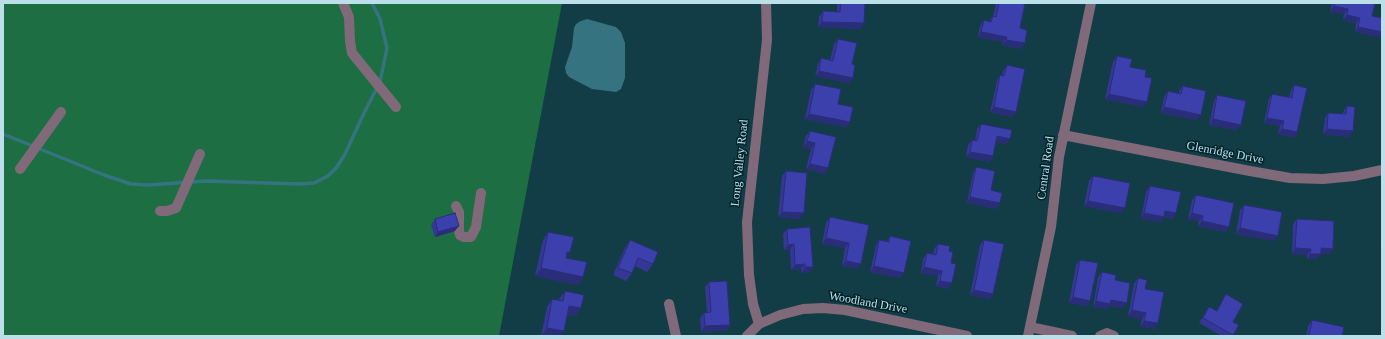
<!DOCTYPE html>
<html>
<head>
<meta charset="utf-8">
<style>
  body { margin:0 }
  #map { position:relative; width:1385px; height:339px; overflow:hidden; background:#133d46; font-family:"Times New Roman",serif }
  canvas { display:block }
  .frame { position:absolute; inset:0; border:4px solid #bce0e9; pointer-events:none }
</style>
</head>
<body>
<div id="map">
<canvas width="1385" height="339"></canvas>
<div class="frame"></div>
</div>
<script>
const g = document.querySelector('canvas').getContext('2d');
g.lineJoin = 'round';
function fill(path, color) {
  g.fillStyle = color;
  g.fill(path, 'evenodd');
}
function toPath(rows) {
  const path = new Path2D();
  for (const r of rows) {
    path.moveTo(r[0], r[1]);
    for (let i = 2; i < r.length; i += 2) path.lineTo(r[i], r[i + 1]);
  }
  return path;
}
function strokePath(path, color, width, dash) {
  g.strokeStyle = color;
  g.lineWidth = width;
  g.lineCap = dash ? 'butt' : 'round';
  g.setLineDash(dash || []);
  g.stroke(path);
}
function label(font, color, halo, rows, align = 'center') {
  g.font = font + ' "Times New Roman",serif';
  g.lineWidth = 3;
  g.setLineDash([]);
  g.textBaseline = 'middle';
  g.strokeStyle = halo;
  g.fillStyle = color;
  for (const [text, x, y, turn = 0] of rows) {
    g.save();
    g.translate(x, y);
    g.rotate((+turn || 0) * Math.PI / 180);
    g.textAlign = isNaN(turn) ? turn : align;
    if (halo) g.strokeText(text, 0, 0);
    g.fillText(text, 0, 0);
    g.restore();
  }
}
const green = toPath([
  [3,3,562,3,499,336,3,336]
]);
const water = toPath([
  [587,19,616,27,621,32,625,43,625,78,621,89,616,92,592,89,569,77,566,73,565,67,572,47,574,28,576,24,581,21]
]);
const stream = toPath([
  [3,134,104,175,131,184,148,185,206,181,300,184,314,183,328,176,337,167,345,154,364,113,380,82,387,48,380,19,372,3]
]);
const minor = toPath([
  [343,3,349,17,350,41,352,53,396,107],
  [1063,135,1250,171,1290,178,1323,179,1354,176,1382,170],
  [20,169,61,112],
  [456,206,459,212,459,231,460,235,464,237,471,237,476,227,481,193],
  [160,211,167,211,176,208,200,154],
  [669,304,676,336],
  [759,324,753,304,749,275,747,222,767,40,766,3],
  [1030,327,1072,336],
  [747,336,759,324,780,315,803,309,823,308,845,310,967,336],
  [1028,336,1051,227,1059,157,1091,3],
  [1100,336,1107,333,1114,336]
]);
const wall = toPath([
  [837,3,865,3,864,23,860,29,818,27,819,17,823,11,837,12],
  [996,3,1025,3,1020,28,1021,49,1002,45,1003,42,978,37,980,26,984,20,989,22,993,16],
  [1332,3,1375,3,1372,16,1355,32,1356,23,1343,20,1344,14,1330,12],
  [838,39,852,64,849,83,815,76,818,64,821,58,830,60,834,44],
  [1117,56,1130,67,1145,77,1143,107,1105,99,1113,62],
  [1007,65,1016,112,1012,117,990,112,997,81,1000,75,1002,76,1003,71],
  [815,84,838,104,850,122,846,127,805,119,811,90],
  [1294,85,1297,132,1294,138,1278,134,1280,126,1264,123,1269,99,1272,94,1289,98,1291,90],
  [1183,86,1197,120,1161,113,1164,97,1168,91,1179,94,1179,91],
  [1217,95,1237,130,1209,125,1214,101],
  [1347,106,1349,137,1323,134,1325,118,1328,113,1343,114,1343,112],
  [981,124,1010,139,1006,144,996,142,993,156,989,162,966,157,968,145,972,140,975,141,977,129],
  [810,131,836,137,825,174,806,169,811,149,803,147,806,136],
  [976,167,991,190,996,209,967,203,973,173],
  [786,171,800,219,778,217,782,176],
  [1093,176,1121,213,1084,206,1089,181],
  [1150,186,1173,219,1164,217,1160,222,1141,219,1146,192],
  [1196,195,1229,227,1225,232,1198,226,1199,221,1188,219,1192,200],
  [1244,205,1274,241,1236,234,1240,210],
  [830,217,869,225,857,269,842,266,845,248,822,244,826,223],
  [435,219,455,231,435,237,431,225],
  [1297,219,1333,249,1329,254,1321,254,1317,259,1307,259,1307,255,1292,254,1293,224],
  [787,229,813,267,809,272,802,273,801,269,791,270,790,250,784,250,783,234],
  [548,232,566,258,583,277,578,285,535,276,543,240],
  [890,236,901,278,870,272,876,245,879,240,887,241],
  [630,240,653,264,647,272,635,266,632,273,626,281,613,275,625,248],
  [984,240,993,294,990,299,970,295,980,245],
  [1382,243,1382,248,1380,246],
  [938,244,949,251,951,263,948,289,936,286,938,276,921,273,923,259,927,253,933,255,934,249],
  [1080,260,1090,301,1087,306,1069,303,1076,265],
  [1102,272,1115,280,1123,308,1109,306,1106,309,1093,307,1098,277],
  [1138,278,1145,289,1158,323,1154,329,1140,326,1142,319,1128,316,1134,284],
  [709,282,730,325,726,330,701,332,700,318,704,313,707,313,705,287],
  [565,291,576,316,567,314,541,336,547,307,552,299,559,301,559,299],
  [1226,294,1233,322,1239,325,1233,336,1222,336,1199,323,1209,307,1216,311],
  [1312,320,1342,336,1306,336,1308,326]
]);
const shadedWall = toPath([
  [1334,6,1348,9,1344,14,1330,12],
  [1347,15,1360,18,1356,23,1343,20],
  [822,22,864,23,860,29,818,27],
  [1358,27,1382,32,1382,38,1355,32],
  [981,32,1007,37,1003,42,978,37],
  [1006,40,1025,43,1021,49,1002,45],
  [819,71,853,78,849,83,815,76],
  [1109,94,1147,102,1143,107,1105,99],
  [994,107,1016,112,1012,117,990,112],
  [1164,107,1201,115,1197,120,1161,113],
  [809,114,850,122,846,127,805,119],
  [1267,118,1284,121,1280,126,1264,123],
  [1213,119,1241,125,1237,130,1209,125],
  [1282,129,1297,132,1294,138,1278,134],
  [1327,129,1353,131,1349,137,1323,134],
  [997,136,1010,139,1006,144,993,141],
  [807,141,815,143,811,149,803,147],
  [970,152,993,156,989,162,966,157],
  [810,164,828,168,825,174,806,169],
  [970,197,1000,203,996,209,967,203],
  [1088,201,1125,208,1121,213,1084,206],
  [1165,211,1176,213,1173,219,1161,216],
  [782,212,804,213,800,219,778,217],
  [1144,213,1164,217,1160,222,1141,219],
  [1192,213,1203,216,1199,221,1188,219],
  [1202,221,1229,227,1225,232,1198,226],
  [459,226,455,231,435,237,438,232],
  [1240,228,1278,236,1274,241,1236,234],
  [826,238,849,243,845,248,822,244],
  [794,244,790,250,784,250,788,245],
  [1295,248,1311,249,1307,255,1292,254],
  [1321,248,1333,249,1329,254,1317,254],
  [567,252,570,252,565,260],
  [1310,254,1321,254,1317,259,1307,259],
  [846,261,861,264,857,269,842,266],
  [805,264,801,269,791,270,795,265],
  [874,266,904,273,901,278,870,272],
  [805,267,813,267,809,272,802,273],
  [924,267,942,271,938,276,921,273],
  [541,268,583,277,578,285,535,276],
  [940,281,952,283,948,289,936,286],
  [974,290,993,294,990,299,970,295],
  [1073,297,1090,301,1087,306,1069,303],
  [1111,300,1127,303,1123,308,1109,306,1106,309,1093,307,1096,301],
  [569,306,581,308,576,316,563,313],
  [1132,310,1146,313,1142,319,1128,316],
  [1144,321,1158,323,1154,329,1140,326],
  [730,325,726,330,701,332,705,326],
  [547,328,564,331,560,336,541,336]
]);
const building = toPath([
  [841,3,865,3,864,23,822,22,823,11,840,12,841,3],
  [999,3,1025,3,1020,28,1027,30,1025,43,1006,40,1007,37,981,32,984,20,991,22,993,16,996,17,999,3],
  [1335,3,1375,3,1372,16,1382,18,1382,32,1358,27,1360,18,1347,15,1348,9,1334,6,1335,3],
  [838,39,857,43,852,64,855,65,853,78,819,71,821,58,833,61,838,39],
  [1117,56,1132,59,1130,67,1146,70,1145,77,1152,78,1147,102,1109,94,1117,56],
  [1007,65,1025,69,1016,112,994,107,1000,75,1004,76,1007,65],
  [815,84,841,89,838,104,853,107,850,122,809,114,815,84],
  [1294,85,1307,88,1297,132,1282,129,1284,121,1267,118,1272,94,1292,98,1294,85],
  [1183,86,1206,91,1201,115,1164,107,1168,91,1181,94,1183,86],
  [1217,95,1246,101,1241,125,1213,119,1217,95],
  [1347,106,1355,107,1353,131,1327,129,1328,113,1346,114,1347,106],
  [981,124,1012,130,1010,139,997,136,993,156,970,152,972,140,977,141,981,124],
  [810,131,836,137,828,168,810,164,815,143,807,141,810,131],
  [976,167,995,171,991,190,1002,193,1000,203,970,197,976,167],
  [786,171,807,173,804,213,782,212,786,171],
  [1093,176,1130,183,1125,208,1088,201,1093,176],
  [1150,186,1181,192,1176,213,1165,211,1164,217,1144,213,1150,186],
  [1196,195,1234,203,1229,227,1202,221,1203,216,1192,213,1196,195],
  [1244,205,1282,212,1278,236,1240,228,1244,205],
  [455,213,459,226,438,232,435,219,455,213],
  [830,217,869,225,861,264,846,261,849,243,826,238,830,217],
  [1297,219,1334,221,1333,249,1321,248,1321,254,1310,254,1311,249,1295,248,1297,219],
  [810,227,813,267,805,267,805,264,795,265,794,244,788,245,787,229,810,227],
  [548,232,574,237,570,252,567,252,566,258,587,262,583,277,541,268,548,232],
  [890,236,911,241,904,273,874,266,879,240,889,242,890,236],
  [630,240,658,252,653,264,638,258,632,273,618,268,630,240],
  [984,240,1004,244,993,294,974,290,984,240],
  [938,244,950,246,949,251,953,252,951,263,956,264,952,283,940,281,942,271,924,267,927,253,936,255,938,244],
  [1080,260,1098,263,1090,301,1073,297,1080,260],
  [1102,272,1116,275,1115,280,1130,283,1127,303,1111,300,1110,304,1096,301,1102,272],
  [1138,278,1147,280,1145,289,1164,292,1158,323,1144,321,1146,313,1132,310,1138,278],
  [727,281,730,325,705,326,704,313,711,312,709,282,727,281],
  [565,291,584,295,581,308,569,306,564,331,547,328,552,299,563,301,565,291],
  [1226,294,1243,304,1233,322,1239,325,1233,335,1203,318,1209,307,1217,311,1226,294],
  [1312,320,1344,327,1342,336,1309,336,1312,320]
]);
const streetNames = [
  ["Glenridge Drive",1225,153,11],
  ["Long Valley Road",740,163,-84],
  ["Central Road",1046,168,-82],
  ["Woodland Drive",868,303,10]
];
fill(green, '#1d6e42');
fill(water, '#357381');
strokePath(stream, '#357381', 3.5);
strokePath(minor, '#806a7a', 10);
fill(wall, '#343794');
fill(shadedWall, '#2a2d78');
fill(building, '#3c40ac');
strokePath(building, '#2a2d78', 1);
label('12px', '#bce0e9', '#01232a', streetNames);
</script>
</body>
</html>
